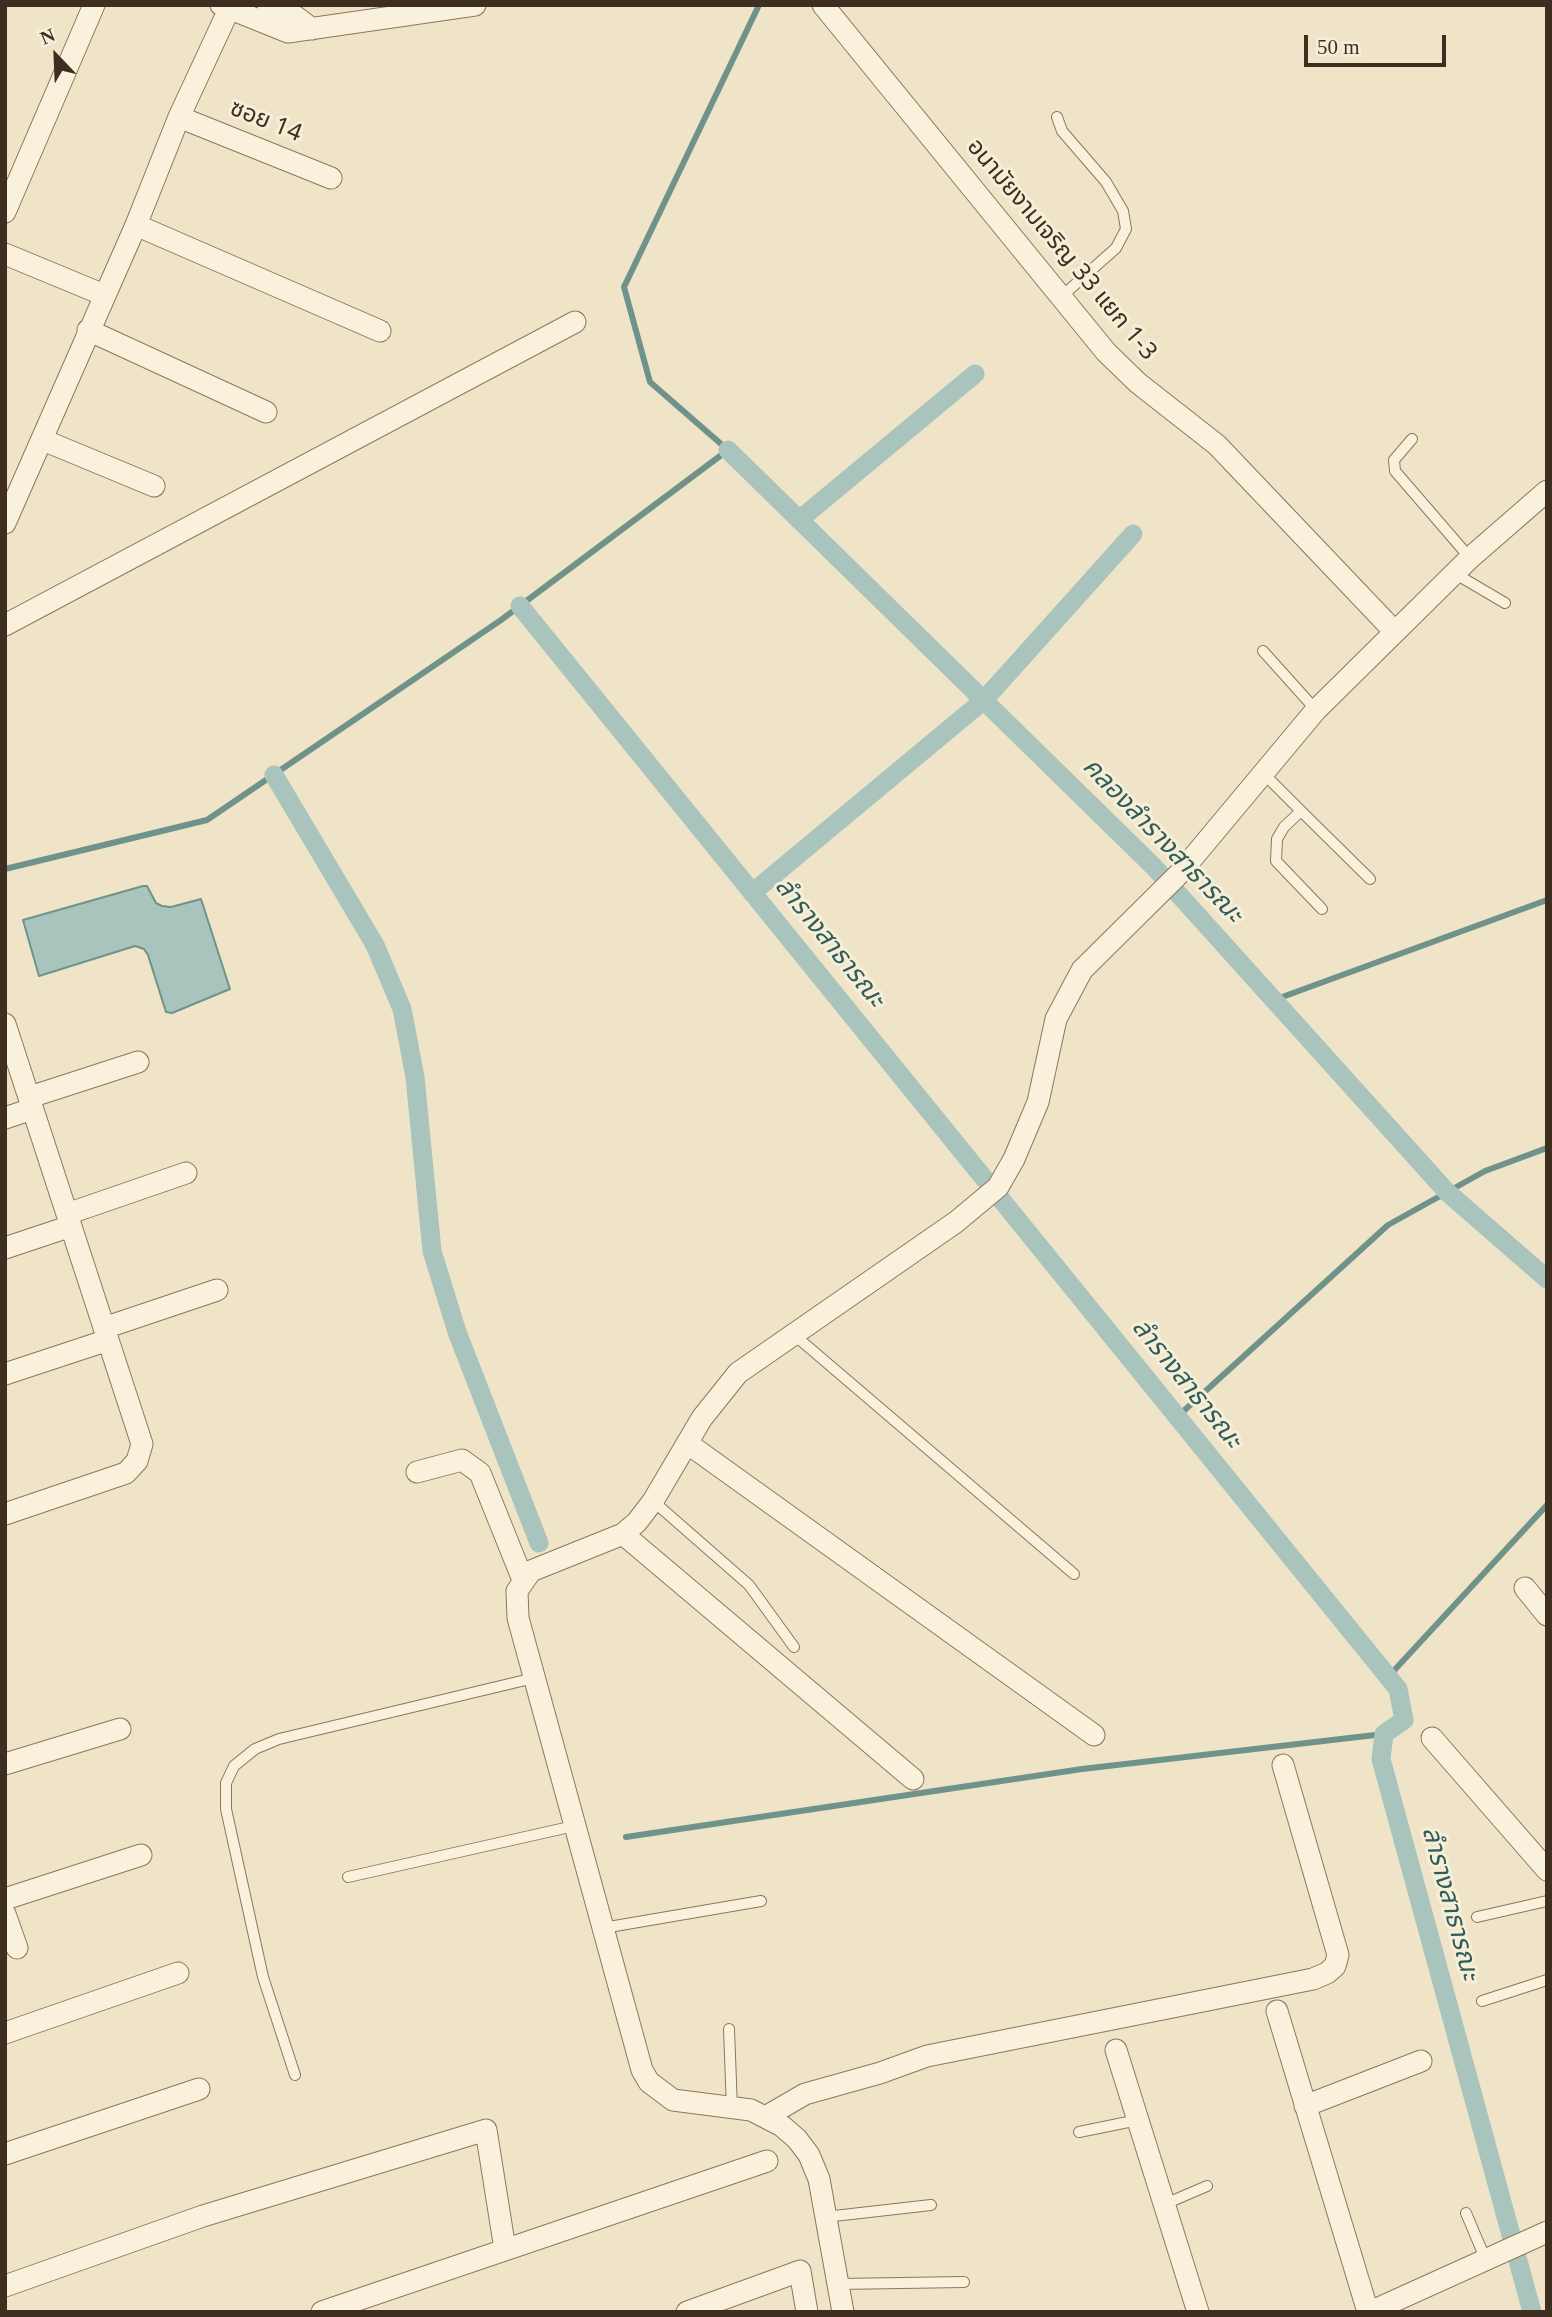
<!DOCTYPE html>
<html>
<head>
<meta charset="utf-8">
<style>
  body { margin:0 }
  #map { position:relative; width:1552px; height:2317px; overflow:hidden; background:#f0e4c8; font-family:Georgia,serif }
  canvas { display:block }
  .frame { position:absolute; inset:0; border:7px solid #3d2e20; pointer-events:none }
  .north { position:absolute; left:21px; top:21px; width:70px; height:70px; -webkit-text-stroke:5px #f7eed8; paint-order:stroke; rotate:337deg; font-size:19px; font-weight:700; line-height:28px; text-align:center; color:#3d2e20 }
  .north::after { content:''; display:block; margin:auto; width:24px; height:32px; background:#3d2e20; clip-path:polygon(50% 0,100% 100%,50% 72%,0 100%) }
  .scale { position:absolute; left:1304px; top:35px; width:142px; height:32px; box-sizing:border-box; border:4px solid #3d2e20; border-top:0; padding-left:9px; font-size:21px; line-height:24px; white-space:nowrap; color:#3d2e20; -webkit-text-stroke:5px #f7eed8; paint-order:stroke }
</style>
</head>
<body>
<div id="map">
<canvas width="1552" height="2317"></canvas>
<div class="frame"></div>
<div class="north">N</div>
<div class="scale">50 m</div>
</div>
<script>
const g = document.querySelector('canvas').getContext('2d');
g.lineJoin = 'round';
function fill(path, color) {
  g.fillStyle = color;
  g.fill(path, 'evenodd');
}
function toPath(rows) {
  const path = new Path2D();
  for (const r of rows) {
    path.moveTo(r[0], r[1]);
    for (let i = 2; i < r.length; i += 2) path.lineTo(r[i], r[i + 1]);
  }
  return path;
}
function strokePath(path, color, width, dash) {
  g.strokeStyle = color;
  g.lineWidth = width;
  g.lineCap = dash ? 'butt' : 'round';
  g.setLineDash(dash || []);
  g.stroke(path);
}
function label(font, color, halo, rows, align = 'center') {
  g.font = font + ' Georgia,"Noto Sans Thai",serif';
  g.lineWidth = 6;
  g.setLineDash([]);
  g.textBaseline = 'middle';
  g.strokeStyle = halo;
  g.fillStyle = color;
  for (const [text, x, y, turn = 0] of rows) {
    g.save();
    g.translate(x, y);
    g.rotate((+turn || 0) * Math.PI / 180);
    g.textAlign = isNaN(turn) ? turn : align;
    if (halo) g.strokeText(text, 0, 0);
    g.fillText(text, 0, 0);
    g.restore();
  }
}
const water = toPath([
  [143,886,147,886,156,903,162,906,171,907,201,899,230,989,172,1013,166,1012,148,955,144,949,135,946,39,976,23,920,143,886]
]);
const stream = toPath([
  [5,869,207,820,501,620,728,450,650,382,624,287,759,5],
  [1274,1000,1547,900],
  [1177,1417,1388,1225,1485,1171,1547,1148],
  [1388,1677,1547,1505],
  [626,1837,1082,1769,1384,1734]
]);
const canal = toPath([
  [728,450,1154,867,1447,1192,1547,1279],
  [799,520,975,374],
  [520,606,1398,1689,1404,1720,1384,1734,1381,1759,1532,2312],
  [274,775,375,945,402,1009,415,1077,432,1251,457,1332,539,1543],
  [752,893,984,700,1133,534]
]);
const service = toPath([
  [1057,117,1062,131,1106,182,1123,211,1126,229,1116,248,1061,297],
  [1412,439,1394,460,1395,471,1470,558],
  [1454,573,1505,603],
  [1263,651,1316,710],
  [1263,773,1301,811,1284,827,1277,839,1276,861,1322,909],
  [1301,811,1370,879],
  [792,1333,1074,1574],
  [653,1501,749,1585,794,1647],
  [348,1877,574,1826],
  [1477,1917,1547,1901],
  [603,1928,761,1901],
  [1482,2001,1547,1980],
  [729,2029,732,2109],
  [295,2075,263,1977,226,1809,226,1783,234,1766,255,1749,279,1739,534,1678],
  [1079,2132,1138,2120],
  [1165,2204,1207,2186],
  [1466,2213,1485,2258],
  [825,2217,931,2205],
  [839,2284,964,2282]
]);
const minor = toPath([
  [221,5,288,32,475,5],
  [268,5,296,17,312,29],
  [823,5,1106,352,1138,383,1217,445,1395,632],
  [179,117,331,178],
  [5,212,94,5],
  [136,225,380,331],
  [5,254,104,295],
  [88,330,266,412],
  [43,440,154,486],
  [5,523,136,225,179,117,231,5],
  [5,625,575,322],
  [5,1024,142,1444,137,1461,126,1473,5,1514],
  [30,1097,138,1062],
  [5,1118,32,1109],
  [67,1214,186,1173],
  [5,1248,71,1226],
  [104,1328,217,1290],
  [5,1374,108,1340],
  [687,1443,1094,1735],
  [417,1472,462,1460,480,1473,523,1580],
  [623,1534,913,1779],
  [1525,1588,1547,1615],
  [1432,1738,1547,1870],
  [5,1764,120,1729],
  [5,1899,141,1855],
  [5,1914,17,1948],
  [1277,2011,1368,2312],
  [5,2033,178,1973],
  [1116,2050,1198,2312],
  [1305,2106,1421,2061],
  [767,2116,805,2094,880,2073,927,2056,1313,1979,1327,1973,1335,1966,1338,1955,1283,1765],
  [5,2154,199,2089],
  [5,2286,203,2216,486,2130,505,2249],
  [322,2312,767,2161],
  [687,2312,800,2271,807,2312],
  [843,2312,819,2179,809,2155,797,2139,782,2126,751,2110,673,2100,649,2082,642,2070,518,1618,517,1591,531,1571,623,1534,637,1522,653,1501,702,1418,738,1373,956,1222,998,1187,1014,1159,1038,1102,1056,1019,1082,970,1180,873,1316,710,1470,558,1547,491],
  [1370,2312,1547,2232]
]);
const streetNames = [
  ["ซอย 14",265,123,22],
  ["อนามัยงามเจริญ 33 แยก 1-3",1060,251,50]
];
const waterNames = [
  ["คลองลำรางสาธารณะ",1161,842,46],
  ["ลำรางสาธารณะ",828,944,51],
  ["ลำรางสาธารณะ",1185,1385,51],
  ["ลำรางสาธารณะ",1448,1904,75]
];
fill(water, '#a9c4bc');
strokePath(water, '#6f938a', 2);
strokePath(stream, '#6f938a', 6);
strokePath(canal, '#a9c4bc', 19);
strokePath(service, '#8d765c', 12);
strokePath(minor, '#8d765c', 23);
strokePath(service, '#faf1dc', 10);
strokePath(minor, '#faf1dc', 21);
label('24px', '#3d2e20', '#f7eed8', streetNames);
label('italic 26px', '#2f5d5a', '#f7eed8', waterNames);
</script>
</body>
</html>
